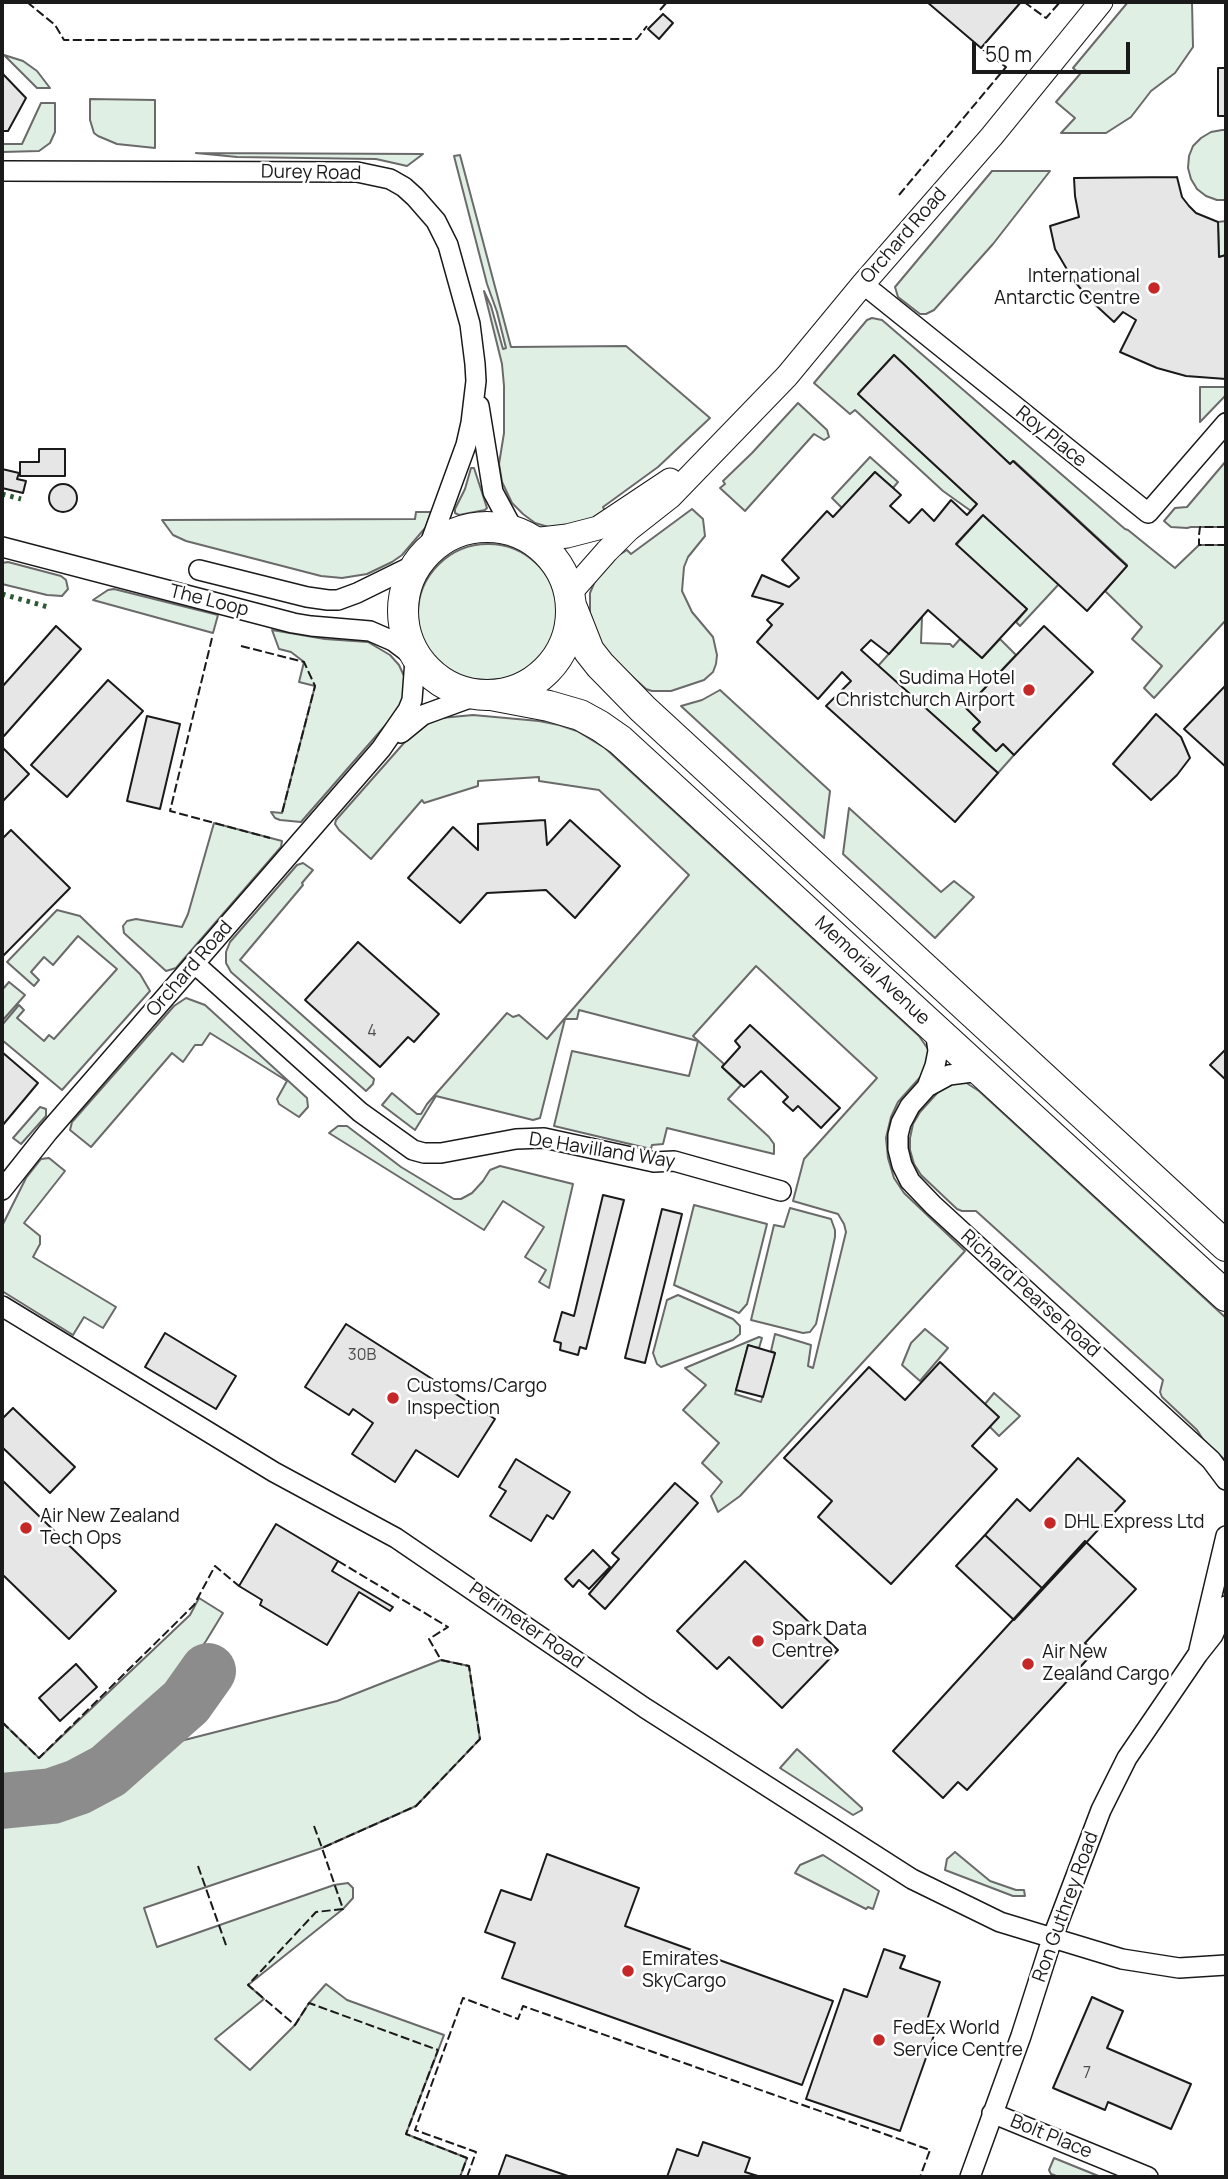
<!DOCTYPE html>
<html>
<head>
<meta charset="utf-8">
<style>
  body { margin:0 }
  #map { position:relative; width:1228px; height:2179px; overflow:hidden; background:#fff; font-family:Manrope,sans-serif }
  canvas { display:block }
  .frame { position:absolute; inset:0; border:4px solid #1a1a1a; pointer-events:none }
  .scale { position:absolute; left:972px; top:42px; width:158px; height:32px; box-sizing:border-box; border:4px solid #1a1a1a; border-top:0; padding-left:9px; font-size:21px; line-height:24px; white-space:nowrap; color:#1a1a1a; -webkit-text-stroke:5px #fff; paint-order:stroke }
</style>
</head>
<body>
<div id="map">
<canvas width="1228" height="2179"></canvas>
<div class="frame"></div>
<div class="scale">50 m</div>
</div>
<script>
const g = document.querySelector('canvas').getContext('2d');
g.lineJoin = 'round';
function fill(path, color) {
  g.fillStyle = color;
  g.fill(path, 'evenodd');
}
function toPath(rows) {
  const path = new Path2D();
  for (const r of rows) {
    if (r.length === 3) {
      path.moveTo(r[0] + r[2], r[1]);
      path.arc(r[0], r[1], r[2], 0, 2 * Math.PI);
      continue;
    }
    path.moveTo(r[0], r[1]);
    for (let i = 2; i < r.length; i += 2) path.lineTo(r[i], r[i + 1]);
  }
  return path;
}
function strokePath(path, color, width, dash) {
  g.strokeStyle = color;
  g.lineWidth = width;
  g.lineCap = dash ? 'butt' : 'round';
  g.setLineDash(dash || []);
  g.stroke(path);
}
function label(font, color, halo, rows, align = 'center') {
  g.font = font + ' Manrope,sans-serif';
  g.lineWidth = 5;
  g.setLineDash([]);
  g.textBaseline = 'middle';
  g.strokeStyle = halo;
  g.fillStyle = color;
  for (const [text, x, y, turn = 0] of rows) {
    g.save();
    g.translate(x, y);
    g.rotate((+turn || 0) * Math.PI / 180);
    g.textAlign = isNaN(turn) ? turn : align;
    if (halo) g.strokeText(text, 0, 0);
    g.fillText(text, 0, 0);
    g.restore();
  }
}
const green = toPath([
  [1128,2,1192,2,1193,47,1175,73,1151,91,1131,117,1106,133,1061,133,1075,118,1056,102,1080,74,1073,68,1128,2],
  [4,55,23,61,37,71,50,88,37,88,4,55],
  [90,99,155,100,155,148,117,144,98,136,94,133,90,120,90,99],
  [41,103,55,103,55,132,50,143,39,151,2,152,2,144,22,144,41,103],
  [1222,130,1226,130,1226,200,1217,200,1206,196,1197,189,1191,179,1188,168,1189,156,1193,146,1201,138,1211,132,1222,130],
  [196,153,423,154,407,166,376,159,237,157,196,153],
  [460,155,511,347,626,346,710,418,658,467,603,507,605,511,585,523,552,528,535,523,523,514,512,503,502,482,499,464,504,433,504,386,502,364,484,291,491,306,503,349,506,348,497,312,487,284,454,156,460,155],
  [992,171,1050,171,993,244,934,310,926,314,920,314,898,297,895,287,992,171],
  [1226,221,1226,255,1219,257,1218,222,1226,221],
  [872,318,882,320,1125,529,1128,530,1175,568,1199,545,1226,545,1226,620,1154,698,1144,688,1162,666,1132,639,1142,627,1105,591,1127,565,1014,461,1010,464,894,355,858,394,977,504,971,511,943,491,855,410,850,414,814,383,867,320,872,318],
  [1200,387,1226,387,1226,395,1200,422,1200,387],
  [798,403,827,430,829,437,824,440,814,434,745,511,720,488,725,484,723,481,752,453,798,403],
  [870,457,898,482,893,488,875,472,842,508,832,498,870,457],
  [1226,461,1226,527,1191,527,1187,528,1171,527,1164,521,1175,508,1187,507,1226,461],
  [471,468,474,468,487,508,485,510,459,515,455,513,455,509,465,489,471,468],
  [692,509,703,519,705,536,688,557,684,567,682,591,692,612,713,637,717,655,716,664,713,672,704,680,671,691,652,691,646,689,616,662,600,642,590,613,590,593,598,574,611,560,627,550,631,554,692,509],
  [416,512,431,512,426,527,402,555,392,562,367,574,342,578,321,576,186,541,173,535,162,520,415,519,416,512],
  [983,515,1059,584,1020,626,1016,622,1027,609,956,545,983,515],
  [488,614,70],
  [8,562,61,576,66,580,68,589,62,596,47,595,2,584,2,563,8,562],
  [114,589,218,615,213,633,93,600,108,590,114,589],
  [922,617,921,643,950,644,953,647,960,639,982,658,1000,639,1016,655,966,708,980,722,973,730,996,751,1003,744,1014,755,998,773,878,666,922,617],
  [272,630,325,639,368,642,390,655,399,665,404,676,404,696,397,712,301,822,280,820,275,818,271,812,282,813,315,686,299,682,304,662,291,652,279,649,272,630],
  [720,690,830,791,824,838,681,706,702,700,720,690],
  [473,715,539,721,559,725,577,731,605,748,919,1036,928,1049,929,1061,923,1074,898,1102,891,1117,886,1138,888,1158,894,1178,904,1193,965,1251,740,1496,718,1512,711,1496,722,1482,702,1463,719,1443,683,1410,706,1385,685,1368,759,1337,762,1338,759,1348,748,1346,735,1394,761,1402,775,1353,771,1351,775,1334,811,1345,808,1366,813,1368,846,1232,844,1224,838,1214,793,1201,804,1159,877,1078,756,966,693,1036,724,1064,722,1067,741,1085,728,1099,769,1137,774,1144,774,1154,667,1128,663,1144,652,1145,651,1149,554,1126,572,1051,689,1076,698,1041,579,1010,577,1019,565,1019,540,1118,533,1120,436,1096,415,1130,382,1105,392,1093,417,1114,421,1114,427,1104,507,1013,513,1017,519,1015,547,1039,565,1018,689,875,599,790,539,781,539,777,478,781,478,786,424,803,422,800,371,859,339,830,335,824,336,820,411,735,422,726,441,718,473,715],
  [849,808,941,892,954,881,974,897,935,938,843,854,849,808],
  [214,823,282,841,281,847,176,968,166,971,124,933,123,926,127,921,136,919,182,927,188,914,214,823],
  [303,863,313,870,302,883,303,885,240,960,374,1079,373,1084,366,1091,231,972,226,963,226,952,230,942,297,865,303,863],
  [57,910,80,916,140,974,150,991,62,1090,2,1040,2,1025,19,1005,24,1010,17,1018,44,1041,49,1035,54,1039,117,969,78,936,53,965,44,957,31,972,39,980,34,986,7,962,57,910],
  [9,982,25,995,2,1021,2,990,9,982],
  [186,998,205,1005,307,1098,308,1107,299,1117,279,1104,277,1099,287,1081,210,1033,202,1045,195,1045,183,1062,172,1053,91,1147,70,1130,72,1122,174,1006,186,998],
  [952,1082,965,1082,979,1091,1226,1318,1225,1460,1204,1441,1197,1430,1162,1397,1160,1392,1163,1380,976,1211,962,1211,957,1209,921,1175,914,1164,910,1150,910,1138,913,1124,920,1112,939,1091,952,1082],
  [40,1107,46,1109,46,1116,21,1144,13,1138,40,1107],
  [338,1126,347,1126,401,1167,454,1199,461,1199,472,1193,483,1181,490,1170,500,1166,573,1184,549,1288,539,1282,546,1270,525,1257,544,1227,503,1201,484,1230,329,1133,338,1126],
  [49,1158,65,1171,24,1223,40,1236,40,1244,33,1257,116,1307,103,1328,84,1317,73,1335,2,1291,2,1226,26,1178,41,1159,49,1158],
  [694,1205,767,1224,747,1304,739,1313,674,1285,694,1205],
  [790,1208,831,1219,835,1230,835,1237,816,1324,810,1332,803,1333,751,1320,774,1225,784,1227,790,1208],
  [678,1295,733,1319,740,1326,740,1334,733,1340,661,1367,657,1364,653,1353,667,1300,678,1295],
  [925,1329,948,1348,920,1381,902,1365,911,1343,925,1329],
  [994,1393,1020,1416,999,1436,990,1427,985,1404,994,1393],
  [199,1598,223,1613,206,1641,168,1695,125,1744,92,1767,57,1782,70,1801,92,1797,127,1776,161,1746,337,1701,441,1660,469,1666,480,1739,416,1806,322,1848,144,1908,157,1947,334,1885,348,1883,353,1888,353,1898,343,1909,248,1985,264,1999,215,2039,250,2070,295,2025,309,2003,326,1984,347,2000,444,2035,406,2134,467,2158,460,2177,2,2177,2,1722,39,1758,190,1615,199,1598],
  [797,1749,862,1808,862,1810,853,1815,780,1768,797,1749],
  [955,1852,990,1881,1016,1890,1024,1890,1025,1896,1013,1896,945,1870,947,1859,955,1852],
  [823,1855,879,1891,873,1909,868,1907,866,1909,795,1873,800,1865,823,1855],
  [1054,2158,1101,2177,1059,2177,1051,2174,1049,2170,1054,2158]
]);
const taxiway = toPath([
  [2,1801,52,1796,78,1787,108,1771,186,1702,208,1671]
]);
const building = toPath([
  [927,2,1021,2,981,48,927,2],
  [663,14,673,23,659,39,648,29,663,14],
  [1218,68,1226,68,1226,116,1218,116,1218,68],
  [2,73,26,98,8,131,2,131,2,73],
  [1177,177,1182,197,1189,206,1196,213,1218,222,1219,257,1226,255,1226,379,1186,376,1157,368,1120,352,1136,320,1123,312,1114,322,1089,299,1072,278,1055,249,1050,226,1079,217,1075,196,1074,178,1177,177],
  [894,355,1010,464,1013,461,1127,566,1087,611,983,515,956,544,1027,609,982,658,928,610,889,654,871,640,861,650,998,773,955,822,826,706,851,681,842,672,818,699,757,642,772,625,767,620,783,604,752,596,762,575,789,587,799,578,782,560,827,511,833,517,875,472,901,495,890,506,909,523,922,509,934,521,951,500,967,515,977,504,858,394,894,355],
  [39,449,65,449,65,476,20,476,20,462,39,462,39,449],
  [2,469,19,473,17,479,26,481,23,493,2,488,2,469],
  [63,498,14],
  [56,626,81,649,4,736,2,733,2,687,56,626],
  [1044,626,1093,672,1014,755,1003,744,996,751,973,729,980,722,966,708,1044,626],
  [108,680,143,711,67,797,31,765,108,680],
  [1226,685,1226,767,1184,729,1226,685],
  [1156,714,1181,737,1190,758,1177,775,1151,800,1113,764,1156,714],
  [147,716,180,724,160,809,127,801,147,716],
  [2,747,29,774,2,802,2,747],
  [545,820,547,845,570,820,620,866,575,918,546,890,487,893,460,923,408,878,453,827,478,850,478,824,545,820],
  [11,830,70,888,2,957,2,839,11,830],
  [358,942,439,1014,414,1042,408,1037,380,1067,305,1000,358,942],
  [750,1025,840,1108,821,1128,798,1106,793,1111,783,1102,788,1097,761,1071,744,1087,722,1067,740,1047,735,1041,750,1025],
  [1226,1049,1226,1080,1210,1065,1226,1049],
  [2,1052,38,1083,2,1126,2,1052],
  [603,1195,624,1200,586,1349,580,1347,578,1355,560,1350,561,1343,554,1341,562,1312,574,1316,603,1195],
  [662,1209,682,1214,645,1363,625,1358,662,1209],
  [346,1324,495,1419,458,1477,416,1450,395,1482,352,1454,373,1423,353,1409,349,1415,305,1387,346,1324],
  [165,1333,236,1376,216,1409,145,1367,165,1333],
  [748,1345,775,1353,763,1397,736,1390,748,1345],
  [940,1362,999,1417,972,1446,997,1469,891,1584,818,1517,832,1501,784,1458,869,1367,905,1400,940,1362],
  [13,1408,75,1467,50,1493,2,1447,2,1419,13,1408],
  [1078,1458,1125,1501,1043,1589,985,1535,1017,1499,1030,1511,1078,1458],
  [516,1459,570,1492,553,1519,547,1515,531,1541,490,1516,506,1491,499,1487,516,1459],
  [2,1480,116,1591,69,1639,4,1576,2,1578,2,1480],
  [675,1483,698,1503,605,1609,589,1594,619,1559,612,1553,675,1483],
  [276,1524,338,1561,332,1571,393,1607,390,1611,359,1592,327,1645,260,1605,262,1600,239,1586,276,1524],
  [985,1535,1043,1589,1014,1620,956,1566,985,1535],
  [1085,1541,1136,1589,1085,1643,1094,1652,967,1790,958,1782,943,1798,893,1751,1085,1541],
  [593,1550,610,1567,589,1589,579,1580,573,1587,565,1579,593,1550],
  [745,1561,838,1650,782,1708,729,1657,717,1669,677,1631,745,1561],
  [76,1664,97,1687,60,1721,39,1698,76,1664],
  [547,1854,639,1888,625,1926,833,2001,802,2085,502,1978,515,1943,485,1932,501,1890,531,1900,547,1854],
  [884,1949,905,1956,900,1968,940,1982,927,2020,938,2024,900,2131,806,2099,844,1989,867,1997,884,1949],
  [1092,1997,1123,2011,1107,2048,1191,2084,1171,2129,1108,2102,1105,2110,1053,2088,1092,1997],
  [703,2142,750,2158,745,2172,761,2177,667,2177,677,2149,698,2156,703,2142],
  [506,2155,571,2177,498,2177,506,2155]
]);
const minor = toPath([
  [2,171,357,172,390,179,404,187,415,197,436,221,448,245,470,324,475,364,476,381,471,423,466,445,427,552],
  [863,284,1148,513,1226,423],
  [479,406,493,492,514,531],
  [2,547,293,623,311,626,370,631,393,641,413,656],
  [199,570,307,597,328,600,338,600,357,593,418,563],
  [401,733,423,715,478,695],
  [195,964,360,1112,413,1150,424,1153,441,1153,516,1139,544,1138,654,1162,674,1161,781,1191],
  [980,1071,949,1075,927,1087,910,1106,901,1123,898,1135,898,1149,902,1165,910,1181,933,1205,1211,1460,1226,1480],
  [927,1087,935,1066,938,1051,935,1029],
  [2,1190,48,1132,381,749,408,710,412,700,415,660],
  [2,1306,274,1472,396,1538,645,1708,912,1879,1000,1922,1122,1959,1179,1968,1226,1965],
  [1199,1650,1226,1536],
  [992,2113,1148,2177],
  [970,2177,1021,2036,1052,1939,1101,1810,1127,1758,1198,1654,1213,1635,1226,1606]
]);
const tertiary = toPath([
  [532,540,567,536,598,528,670,480],
  [570,593,607,551,628,530,670,497,787,376,863,284,992,136,1101,2]
]);
const primary = toPath([
  [487,611,84],
  [572,608,589,651,600,665,643,709,1226,1246],
  [491,695,549,706,580,715,600,726,620,740,1226,1296]
]);
const hedge = toPath([
  [2,494,21,499],
  [2,594,48,607]
]);
const fence = toPath([
  [27,2,55,25,64,40,637,39,647,26],
  [1024,2,1046,18,1060,2],
  [660,10,667,2],
  [899,195,1006,67,981,48],
  [1226,527,1200,527,1199,535,1199,545,1226,545],
  [212,638,170,811,270,838],
  [241,646,304,662,315,686,282,813],
  [338,1561,448,1627,429,1639,441,1660,469,1666,480,1739,416,1806,322,1848,343,1909,316,1912,248,1985,295,2025,309,2003,438,2050,406,2134,467,2158,460,2177],
  [2,1722,39,1758,194,1605,215,1566,239,1586],
  [314,1826,322,1848],
  [198,1866,227,1948],
  [467,2177,476,2152,415,2130,463,1998,518,2019,523,2006,930,2150,920,2177]
]);
const markers = [
  [1154,288,7,"#c62828"],
  [1029,690,7,"#c62828"],
  [393,1398,7,"#c62828"],
  [1050,1523,7,"#c62828"],
  [26,1528,7,"#c62828"],
  [758,1641,7,"#c62828"],
  [1028,1664,7,"#c62828"],
  [628,1971,7,"#c62828"],
  [879,2040,7,"#c62828"]
];
const numberNames = [
  ["4",372,1032],
  ["30B",362,1356],
  ["7",1087,2074]
];
const streetNames = [
  ["Durey Road",311,173,1],
  ["Orchard Road",904,236,-49],
  ["Roy Place",1051,437,39],
  ["The Loop",209,601,14],
  ["Orchard Road",190,969,-49],
  ["Memorial Avenue",872,971,43],
  ["De Havilland Way",602,1151,9],
  ["Richard Pearse Road",1030,1294,42],
  ["Perimeter Road",526,1626,35],
  ["Ron Guthrey Road",1066,1907,-70],
  ["Bolt Place",1051,2137,22]
];
const poiNames = [
  ["International",1140,277,"right"],
  ["Antarctic Centre",1140,299,"right"],
  ["Sudima Hotel",1015,679,"right"],
  ["Christchurch Airport",1015,701,"right"],
  ["Customs/Cargo",407,1387],
  ["Inspection",407,1409],
  ["Air New Zealand",40,1517],
  ["Tech Ops",40,1539],
  ["DHL Express Ltd",1064,1523],
  ["Spark Data",772,1630],
  ["Centre",772,1652],
  ["Air New",1042,1653],
  ["Zealand Cargo",1042,1675],
  ["Emirates",642,1960],
  ["SkyCargo",642,1982],
  ["FedEx World",893,2029],
  ["Service Centre",893,2051]
];
fill(green, '#e0efe3');
strokePath(green, '#6a6a6a', 2);
strokePath(taxiway, '#8c8c8c', 56);
fill(building, '#e6e6e6');
strokePath(building, '#1a1a1a', 2);
strokePath(minor, '#1a1a1a', 22);
strokePath(tertiary, '#1a1a1a', 25);
strokePath(primary, '#1a1a1a', 32);
strokePath(minor, '#fff', 19);
strokePath(tertiary, '#fff', 23);
strokePath(primary, '#fff', 30);
strokePath(hedge, '#2b5a34', 5, [3.5, 5]);
strokePath(fence, '#1a1a1a', 2, [9, 3.5]);
for (const [x, y, r, color] of markers) {
  const dot = new Path2D();
  dot.arc(x, y, r, 0, 2 * Math.PI);
  g.fillStyle = color;
  g.fill(dot);
  strokePath(dot, '#fff', 2.5);
}
label('16px', '#4d4d4d', null, numberNames);
label('19px', '#1a1a1a', '#fff', streetNames);
label('19px', '#1a1a1a', '#fff', poiNames, 'left');
</script>
</body>
</html>
